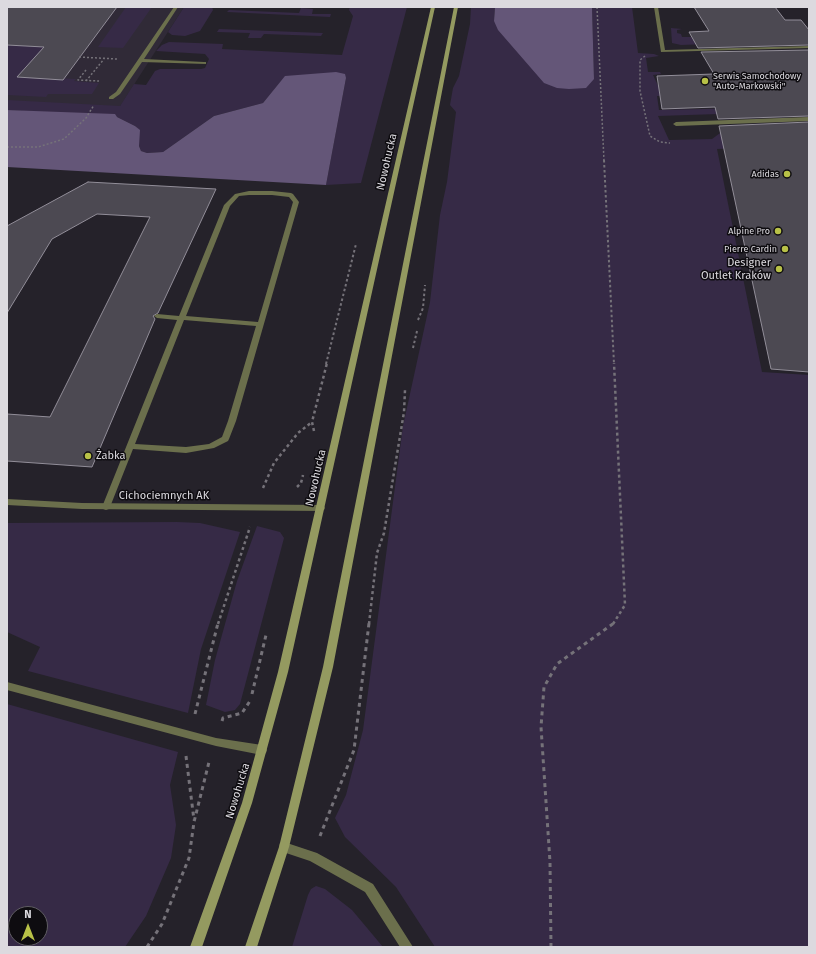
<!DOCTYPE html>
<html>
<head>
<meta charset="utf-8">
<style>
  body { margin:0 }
  #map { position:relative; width:816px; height:954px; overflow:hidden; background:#25222a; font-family:"Fira Sans",sans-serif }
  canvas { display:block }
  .frame { position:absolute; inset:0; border:8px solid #dcdadf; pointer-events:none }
  .north { position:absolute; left:8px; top:906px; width:40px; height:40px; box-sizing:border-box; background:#0e0c10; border:1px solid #605e63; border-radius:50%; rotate:0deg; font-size:11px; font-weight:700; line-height:16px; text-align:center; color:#dcdadf }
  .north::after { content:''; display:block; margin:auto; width:14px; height:18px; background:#b8c147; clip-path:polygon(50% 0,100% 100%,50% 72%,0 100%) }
</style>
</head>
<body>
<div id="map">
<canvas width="816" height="954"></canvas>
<div class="frame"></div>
<div class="north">N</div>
</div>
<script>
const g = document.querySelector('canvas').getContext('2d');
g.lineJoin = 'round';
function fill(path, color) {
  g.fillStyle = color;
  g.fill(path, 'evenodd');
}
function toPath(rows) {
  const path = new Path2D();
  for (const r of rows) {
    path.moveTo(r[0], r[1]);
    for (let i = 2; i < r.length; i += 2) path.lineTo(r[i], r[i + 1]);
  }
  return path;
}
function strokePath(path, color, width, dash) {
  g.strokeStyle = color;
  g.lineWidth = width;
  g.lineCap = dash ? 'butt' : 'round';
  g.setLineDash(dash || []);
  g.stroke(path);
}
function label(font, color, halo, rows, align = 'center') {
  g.font = font + ' "Fira Sans",sans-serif';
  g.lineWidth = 3;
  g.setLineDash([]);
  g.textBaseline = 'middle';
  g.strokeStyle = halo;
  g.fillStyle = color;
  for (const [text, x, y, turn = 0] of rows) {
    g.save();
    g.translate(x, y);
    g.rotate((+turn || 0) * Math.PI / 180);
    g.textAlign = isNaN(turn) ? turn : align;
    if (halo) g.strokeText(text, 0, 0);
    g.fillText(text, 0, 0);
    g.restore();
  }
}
const built = toPath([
  [7,7,184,7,115,114,7,110]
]);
const green = toPath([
  [126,7,152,7,123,48,98,47],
  [184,7,212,7,213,10,200,31,185,36,172,35,168,32],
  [350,7,407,7,361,183,326,185,346,78,282,80,263,103,214,116,163,152,147,153,141,151,139,146,139,130,135,126,117,117,7,110,7,100,120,106,134,84,146,85,155,71,160,69,201,69,205,68,209,59,205,54,156,51,162,45,169,42,223,44,222,49,342,55,353,16,349,10],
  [471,7,495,7,494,21,594,79,592,7,632,7,638,53,654,54,659,56,646,58,648,72,660,72,661,74,653,75,663,96,657,96,659,110,746,108,809,111,658,116,669,140,712,139,727,128,765,147,717,149,762,372,809,375,809,947,435,947,396,887,345,837,335,818,346,795,363,730,403,426,430,302,440,215,447,182,456,112,450,105,453,88,459,76,470,24],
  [301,8,313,9,312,14,331,14,330,17,227,12,229,10,299,13],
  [671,28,682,29,677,30,677,33,681,34,682,37,691,37,693,40,729,39,731,43,681,45,672,43],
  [219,29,323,33,321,36,264,34,261,38,248,38,250,33,217,32],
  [7,45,44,47,20,76,76,79,74,81,99,83,92,94,48,94,46,97,7,95],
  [177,522,200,523,240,532,201,649,188,713,28,671,40,647,7,632,7,523],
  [257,526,280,532,284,538,240,704,235,710,225,712,206,705,215,660,237,581],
  [7,704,178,752,170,785,176,825,171,858,146,916,125,947,7,947],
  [16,914,40,914,40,938,16,938],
  [316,886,325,889,352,910,383,947,292,947,308,895,311,889]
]);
const forest = toPath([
  [495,7,592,7,594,79,586,88,569,89,557,88,544,83,498,30,494,21],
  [336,72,345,74,346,78,326,185,7,167,7,110,115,114,117,117,135,126,140,130,139,146,141,151,147,153,163,152,214,116,263,103,285,76]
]);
const building = toPath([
  [7,7,117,7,63,80,17,77,44,47,7,45,7,7],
  [694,7,775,7,785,20,801,20,809,30,809,45,698,48,689,32,709,31,694,7],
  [809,50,809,116,718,119,715,107,662,109,657,76,714,74,701,52,809,50],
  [809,122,809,372,771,369,719,126,809,122],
  [88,182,216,189,158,313,153,316,155,319,92,467,7,461,7,414,50,417,150,217,97,214,52,239,7,313,7,226,88,182]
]);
const pathFar3 = toPath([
  [597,7,604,161],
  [645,56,640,60,640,91,650,136,660,142,670,143],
  [79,57,117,59],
  [86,70,78,80,99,81],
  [86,81,104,59],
  [7,147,38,147,64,139,86,118,94,105]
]);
const pathFar2 = toPath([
  [604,160,614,364],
  [418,320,423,308,425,285],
  [413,348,417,331],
  [326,364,356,244]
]);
const pathFar1 = toPath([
  [314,431,312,422,327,363],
  [297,487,301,483,303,475],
  [263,488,274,463,298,433,312,422],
  [218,624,250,527],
  [369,624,377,553,384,533,404,412,405,390],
  [613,624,625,605,614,363]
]);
const path = toPath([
  [252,694,266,635],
  [195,714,218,623],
  [222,721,223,718,242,713,250,701],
  [186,756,194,820],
  [320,836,354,750,369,623],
  [147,947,162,924,189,858,194,822,209,762],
  [551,947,550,862,541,727,544,687,557,664,614,623]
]);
const service = toPath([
  [174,7,178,7,144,59,204,62,206,62,206,64,142,62,120,94,113,99,109,99,109,97,116,92,174,7],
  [654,7,658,7,665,50,809,46,809,48,661,52,654,7],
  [809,117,809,121,676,126,673,124,676,122,809,117],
  [249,191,272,191,291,193,293,194,299,202,236,421,229,439,228,441,214,448,186,453,133,449,110,507,109,509,106,510,103,509,102,507,177,320,157,318,154,316,157,314,179,316,224,205,235,194,249,191],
  [249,195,272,195,289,197,293,202,258,322,186,316,230,206,239,196,249,195],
  [184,320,256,326,228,421,222,437,209,444,186,447,135,444,184,320],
  [7,682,216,738,262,745,266,747,267,750,266,753,262,755,216,746,7,690,7,682],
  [284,842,317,853,373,884,413,947,400,947,365,892,310,861,280,851,279,847,280,843,284,842]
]);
const minor = toPath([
  [7,499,82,503,321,505,324,506,325,508,324,510,321,511,82,509,7,505,7,499]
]);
const secondary = toPath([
  [431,7,435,7,288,672,252,803,202,947,190,947,242,803,278,672,431,7],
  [454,7,458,7,333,667,289,847,257,947,245,947,279,847,323,667,454,7]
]);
const markers = [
  [705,81,4,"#b8c147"],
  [787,174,4,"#b8c147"],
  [778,231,4,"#b8c147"],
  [785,249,4,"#b8c147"],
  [779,269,4,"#b8c147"],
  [88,456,4,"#b8c147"]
];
const farPoinames = [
  ["Serwis Samochodowy",713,76,"left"],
  ["\"Auto-Markowski\"",713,86,"left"],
  ["Adidas",779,174],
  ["Alpine Pro",770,231],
  ["Pierre Cardin",777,249]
];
const streetNames = [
  ["Nowohucka",387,162,-77],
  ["Nowohucka",316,478,-77],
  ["Cichociemnych AK",164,496],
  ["Nowohucka",238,791,-73]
];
const poiNames = [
  ["Designer",771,263],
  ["Outlet Kraków",771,276],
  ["Żabka",96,456,"left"]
];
fill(built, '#302a37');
fill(green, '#362a46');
fill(forest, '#645678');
fill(building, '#4c4952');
strokePath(building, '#928e99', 1);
strokePath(pathFar3, '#757279', 1.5, [2, 2]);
strokePath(pathFar2, '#757279', 2, [2.5, 2.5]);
strokePath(pathFar1, '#757279', 2.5, [3, 3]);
strokePath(path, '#757279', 3, [4, 4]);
fill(service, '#6b6f4c');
fill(minor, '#6b6f4c');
fill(secondary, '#949a60');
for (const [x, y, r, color] of markers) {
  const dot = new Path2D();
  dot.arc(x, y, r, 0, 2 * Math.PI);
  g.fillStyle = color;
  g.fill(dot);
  strokePath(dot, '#0e0c10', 1.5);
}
label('9px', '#dcdadf', '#0e0c10', farPoinames, 'right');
label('11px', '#dcdadf', '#0e0c10', streetNames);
label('11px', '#dcdadf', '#0e0c10', poiNames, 'right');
</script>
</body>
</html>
